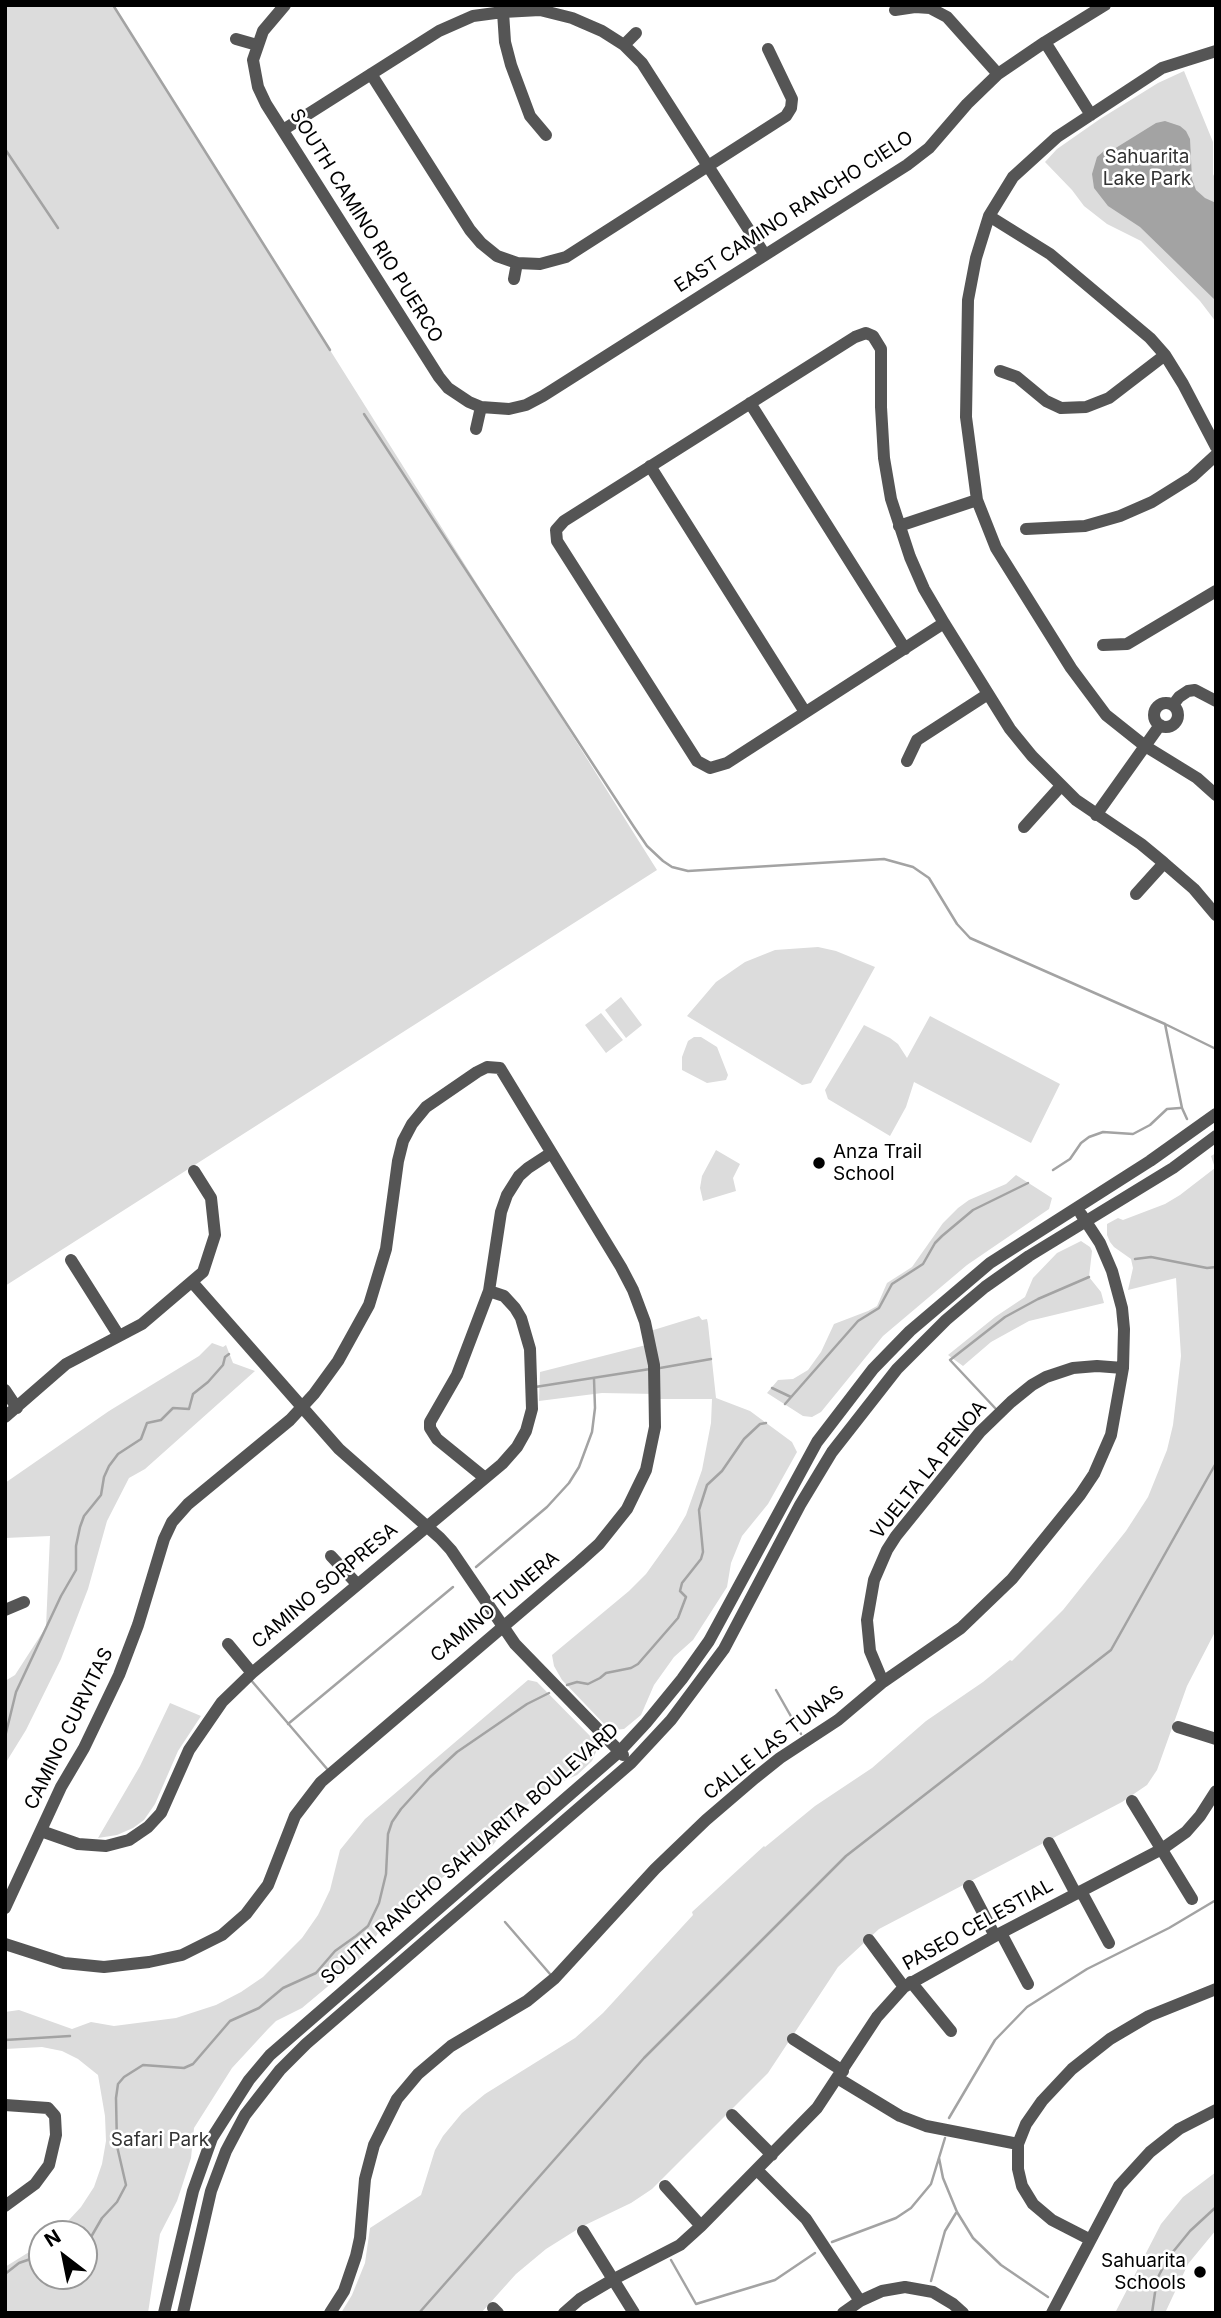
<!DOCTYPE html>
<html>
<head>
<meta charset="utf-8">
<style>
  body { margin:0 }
  #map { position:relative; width:1221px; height:2318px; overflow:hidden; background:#fff; font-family:Inter,sans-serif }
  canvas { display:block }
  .frame { position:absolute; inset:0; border:7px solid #000; pointer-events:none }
  .north { position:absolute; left:28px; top:2220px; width:70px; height:70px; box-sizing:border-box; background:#fff; border:2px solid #999; border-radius:50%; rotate:328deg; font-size:19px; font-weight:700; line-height:28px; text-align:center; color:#000 }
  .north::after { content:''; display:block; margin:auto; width:24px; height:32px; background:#000; clip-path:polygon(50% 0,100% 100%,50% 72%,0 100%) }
</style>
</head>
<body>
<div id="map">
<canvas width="1221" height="2318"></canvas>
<div class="frame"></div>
<div class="north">N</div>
</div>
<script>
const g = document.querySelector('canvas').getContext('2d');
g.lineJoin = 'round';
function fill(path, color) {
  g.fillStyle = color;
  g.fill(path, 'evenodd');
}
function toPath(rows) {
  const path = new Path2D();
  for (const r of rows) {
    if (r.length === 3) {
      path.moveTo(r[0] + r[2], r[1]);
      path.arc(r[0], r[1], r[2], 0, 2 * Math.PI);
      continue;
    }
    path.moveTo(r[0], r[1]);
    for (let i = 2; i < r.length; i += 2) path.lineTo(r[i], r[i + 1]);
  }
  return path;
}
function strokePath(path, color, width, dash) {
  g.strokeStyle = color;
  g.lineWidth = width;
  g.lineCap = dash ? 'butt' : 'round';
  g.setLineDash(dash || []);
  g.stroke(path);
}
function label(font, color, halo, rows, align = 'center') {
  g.font = font + ' Inter,sans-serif';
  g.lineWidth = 5;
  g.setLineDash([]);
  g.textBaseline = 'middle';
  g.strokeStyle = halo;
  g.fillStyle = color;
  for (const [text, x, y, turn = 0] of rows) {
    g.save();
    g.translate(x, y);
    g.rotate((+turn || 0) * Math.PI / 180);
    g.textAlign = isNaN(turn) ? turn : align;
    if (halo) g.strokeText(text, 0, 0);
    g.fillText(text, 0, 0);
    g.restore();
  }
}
const green = toPath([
  [5,5,113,5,657,870,5,1286],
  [1184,71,1213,142,1213,174,1216,180,1216,322,1200,301,1141,241,1107,224,1084,206,1072,190,1045,162,1057,149,1100,119,1158,83],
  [818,947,836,951,875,967,811,1083,802,1085,687,1016,716,982,745,962,775,950],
  [621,997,642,1025,626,1038,605,1010],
  [601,1013,623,1040,606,1053,585,1025],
  [930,1016,1060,1084,1031,1143,914,1082,906,1107,890,1136,828,1099,825,1090,864,1025,890,1038,898,1044,907,1058],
  [694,1037,701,1037,717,1047,728,1075,726,1080,707,1083,682,1070,682,1057,688,1041],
  [716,1150,740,1164,733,1178,736,1191,703,1201,700,1188,702,1176],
  [1216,1153,1216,1630,1187,1686,1157,1770,1147,1785,1122,1802,879,1929,838,1967,768,2073,652,2189,631,2203,581,2227,546,2249,516,2274,481,2313,341,2313,352,2295,365,2263,370,2228,421,2195,435,2150,443,2136,462,2113,485,2094,575,2038,603,2013,693,1915,692,1912,764,1846,765,1847,815,1806,872,1768,926,1721,983,1682,1010,1660,1012,1661,1063,1610,1126,1531,1148,1497,1167,1450,1173,1425,1181,1356,1176,1278,1128,1290,1133,1268,1131,1259,1114,1247,1110,1242,1107,1235,1107,1224,1118,1218,1123,1220,1165,1204,1180,1195,1215,1168,1211,1156],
  [1016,1175,1052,1198,1049,1209,967,1265,883,1336,821,1412,812,1417,803,1416,767,1393,778,1380,793,1379,808,1370,821,1352,834,1324,868,1311,877,1306,887,1283,912,1267,943,1223,958,1208,969,1200,1006,1184],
  [1081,1241,1090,1247,1092,1251,1089,1277,1101,1292,1104,1303,1029,1321,991,1342,963,1366,948,1355,995,1317,1025,1297,1033,1278,1057,1253],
  [699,1316,702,1320,707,1319,708,1324,716,1398,750,1411,792,1442,797,1452,768,1504,742,1536,731,1563,727,1587,693,1640,674,1657,654,1685,641,1715,624,1729,614,1730,607,1727,562,1680,554,1666,552,1655,629,1591,646,1574,676,1532,686,1515,702,1470,711,1423,712,1399,657,1399,656,1394,602,1393,539,1401,540,1372,650,1344,647,1332],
  [212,1343,223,1347,226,1345,233,1363,255,1371,145,1469,129,1478,107,1521,88,1589,61,1659,26,1730,5,1764,5,1681,15,1675,46,1627,50,1536,5,1538,5,1483,109,1411,199,1356],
  [528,1680,537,1682,594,1740,596,1752,592,1761,577,1775,548,1788,516,1814,493,1845,483,1853,461,1862,380,1930,363,1956,339,1977,302,2008,276,2021,268,2029,232,2068,194,2128,191,2158,183,2183,177,2201,160,2234,148,2313,5,2313,5,2267,42,2244,42,2276,84,2276,84,2234,56,2234,81,2207,94,2187,102,2164,106,2141,105,2116,98,2075,78,2059,62,2051,42,2047,5,2049,5,2012,19,2010,72,2029,91,2022,114,2026,176,2018,216,2005,241,1992,263,1977,302,1938,318,1915,330,1890,340,1850,365,1819],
  [170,1703,201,1716,178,1751,155,1804,144,1820,133,1828,117,1835,98,1838,140,1766],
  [1216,2172,1216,2230,1188,2264,1165,2313,1115,2313,1161,2224,1183,2197]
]);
const water = toPath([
  [1165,121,1180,126,1186,131,1190,139,1192,179,1196,190,1205,198,1216,203,1216,301,1140,227,1108,206,1094,188,1092,174,1097,157,1104,151,1106,154,1156,123]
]);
const stream = toPath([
  [113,5,330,350],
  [5,149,58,228],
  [364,414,634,827,647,846,663,861,672,867,688,871,884,859,913,867,929,878,957,924,970,938,1165,1024,1182,1108,1187,1119],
  [1165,1024,1216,1049],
  [1053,1170,1070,1159,1081,1143,1089,1137,1103,1132,1133,1134,1150,1125,1167,1109,1180,1108],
  [1135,1259,1151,1257,1207,1268,1216,1267],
  [660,1368,711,1359],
  [535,1387,650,1369],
  [772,1388,791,1397],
  [785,1404,858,1321,879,1308,892,1284,923,1264,935,1243,942,1236,973,1210,1028,1183],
  [995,1408,950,1360,1005,1317,1038,1299,1089,1277],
  [476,1567,547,1507,569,1483,579,1467,592,1432,595,1408,594,1379],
  [250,1679,328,1770],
  [567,1685,577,1682,588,1684,600,1678,606,1673,631,1668,638,1664,678,1618,686,1597,680,1591,682,1583,701,1559,703,1552,699,1510,707,1485,722,1471,744,1439,760,1424,766,1423],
  [776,1690,801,1734],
  [288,1724,453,1587],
  [5,1737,16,1692,61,1596,76,1570,76,1546,80,1527,84,1516,101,1495,104,1477,109,1466,118,1454,141,1439,147,1423,161,1420,173,1408,189,1409,193,1394,208,1382,223,1365,225,1357,229,1354],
  [505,1922,550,1974],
  [5,2040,70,2036],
  [949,2118,995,2040,1027,2007,1087,1969,1169,1928,1216,1900],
  [939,2158,943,2178,957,2212,973,2238,1001,2265,1048,2297],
  [84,2242,91,2237,102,2218,117,2202,126,2185,117,2146,116,2098,118,2084,124,2077,143,2065,184,2068,193,2064,230,2021,259,2008,283,1988,316,1973,335,1951,356,1936,368,1926,379,1903,386,1874,388,1834,392,1822,401,1809,430,1777,457,1752,527,1704,549,1693],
  [832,2242,896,2218,911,2208,931,2184,945,2138],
  [671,2260,696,2304,775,2280,815,2253],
  [5,2274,19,2263,42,2255],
  [931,2281,945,2231,956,2213],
  [419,2313,644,2058,846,1856,1111,1650,1216,1463],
  [1152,2313,1157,2279,1168,2258,1190,2231,1216,2207]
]);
const minor = toPath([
  [285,5,263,31,253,60,258,87,266,104,439,377,448,388,469,402,481,407,509,409,526,405,543,396,907,165,929,148,967,104,998,74,1045,42,1105,5],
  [895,10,915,7,930,8,947,17,998,74],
  [503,12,505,42,511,65,530,116,546,135],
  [236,39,257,45],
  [1045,42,1091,115],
  [624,45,636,33],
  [1216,51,1162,68,1057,137,1013,177,989,216,976,258,968,300,966,417,977,500,996,548,1071,668,1106,715,1145,746,1197,778,1216,795],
  [371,74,470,230,481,243,497,256,517,263,540,264,566,257,786,116,791,108,792,99,768,49],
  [283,130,439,31,473,16,503,12,540,10,572,18,602,31,624,45,642,63,765,255],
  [989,216,1050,254,1150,338,1165,355,1183,384,1216,447],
  [514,279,517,263],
  [1000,371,1017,377,1046,401,1061,408,1086,407,1109,398,1165,355],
  [750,403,905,649],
  [476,429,481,407],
  [650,466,805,712],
  [899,526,977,500],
  [1026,529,1085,526,1120,516,1152,502,1192,477,1216,455],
  [944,623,727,763,710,768,697,761,557,541,556,530,564,521,855,337,866,333,873,336,881,349,881,407,884,458,891,499,910,557,924,589,944,623,1010,729,1032,756,1076,800,1141,844,1164,863,1194,889,1216,915],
  [1103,645,1127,644,1216,591],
  [1166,715,12],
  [1173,705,1179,697,1188,691,1195,690,1216,701],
  [907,761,917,740,988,694],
  [1096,815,1160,725],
  [1024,827,1060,787],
  [1136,894,1164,863],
  [71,1260,119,1336],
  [192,1282,339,1449,440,1538,451,1550,515,1644,623,1755],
  [5,1390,17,1408],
  [5,1417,66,1364,142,1324,203,1272,215,1235,211,1198,194,1171],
  [485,1478,437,1439,430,1428,430,1422,457,1375,489,1291,501,1212,507,1195,519,1176,528,1168,551,1153],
  [331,1556,357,1584],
  [5,1610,24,1602],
  [228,1644,252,1673],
  [883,1682,870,1651,867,1620,874,1580,887,1550,896,1536,980,1432,1011,1402,1032,1385,1046,1377,1073,1368,1097,1366,1123,1368],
  [1178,1727,1216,1739],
  [1132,1801,1192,1899],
  [41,1831,78,1844,106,1846,129,1840,148,1827,161,1813,189,1750,222,1702,252,1673,502,1464,517,1447,526,1431,532,1409,530,1349,521,1318,515,1308,504,1296,489,1291],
  [1049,1843,1076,1894],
  [969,1886,995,1936],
  [1081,1891,1109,1943],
  [5,1908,61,1787,84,1748,119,1675,138,1625,164,1539,172,1522,188,1504,290,1420,314,1394,338,1361,369,1305,386,1249,398,1161,403,1141,412,1124,426,1107,477,1072,487,1067,500,1068,621,1267,633,1290,645,1322,654,1365,655,1427,646,1470,627,1509,599,1544,579,1562,321,1782,295,1816,268,1885,246,1914,222,1935,182,1955,149,1962,104,1967,64,1963,5,1944],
  [1001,1933,1028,1984],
  [869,1940,904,1987],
  [911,1982,951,2031],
  [793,2039,843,2071],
  [839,2079,900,2116,926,2126,1018,2144],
  [5,2105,48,2108,55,2116,56,2135,49,2165,35,2184,5,2206],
  [732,2115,772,2155],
  [757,2170,806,2219,860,2301],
  [665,2186,701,2226],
  [583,2231,634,2313],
  [1089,2239,1052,2220,1033,2204,1022,2186,1018,2169,1018,2144,1026,2124,1042,2101,1072,2069,1110,2039,1149,2016,1216,1989],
  [493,2308,498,2313],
  [164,2313,193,2191,212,2138,249,2080,270,2055,619,1752,646,1723,682,1679,709,1641,817,1442,873,1369,910,1331,990,1263,1150,1161,1216,1114],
  [183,2313,211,2191,226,2151,245,2115,280,2070,306,2044,631,1763,671,1720,724,1649,800,1505,832,1452,897,1369,946,1320,985,1287,1029,1256,1173,1168,1216,1136],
  [330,2313,344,2291,356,2256,360,2238,365,2179,374,2145,397,2099,418,2074,451,2046,527,2001,555,1978,655,1869,706,1820,755,1778,780,1758,838,1720,883,1682,961,1628,1012,1579,1080,1495,1094,1474,1111,1435,1123,1368,1124,1329,1122,1308,1112,1271,1100,1243,1081,1214],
  [564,2313,580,2299,614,2279,680,2245,701,2226,817,2108,877,2017,904,1987,995,1936,1162,1849,1186,1832,1200,1816,1216,1791],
  [843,2313,860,2301,882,2291,905,2287,933,2292,953,2304,963,2313],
  [1052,2313,1119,2186,1150,2152,1179,2129,1216,2110]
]);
const markers = [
  [819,1163,7,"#000"],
  [1200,2272,7,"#000"]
];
const parkNames = [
  ["Sahuarita",1147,157],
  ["Lake Park",1147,179],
  ["Safari Park",160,2140]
];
const streetNames = [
  ["EAST CAMINO RANCHO CIELO",794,212,-33],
  ["SOUTH CAMINO RIO PUERCO",366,226,58],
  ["VUELTA LA PENOA",929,1470,-51],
  ["CAMINO SORPRESA",325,1586,-40],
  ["CAMINO TUNERA",495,1607,-40],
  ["CAMINO CURVITAS",69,1729,-64],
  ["CALLE LAS TUNAS",774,1743,-38],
  ["SOUTH RANCHO SAHUARITA BOULEVARD",470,1854,-41],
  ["PASEO CELESTIAL",978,1925,-29]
];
const poiNames = [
  ["Anza Trail",833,1152],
  ["School",833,1174],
  ["Sahuarita",1186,2261,"right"],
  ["Schools",1186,2283,"right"]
];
fill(green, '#dcdcdc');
fill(water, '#a3a3a3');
strokePath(stream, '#a3a3a3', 2.5);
strokePath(minor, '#555', 12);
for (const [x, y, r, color] of markers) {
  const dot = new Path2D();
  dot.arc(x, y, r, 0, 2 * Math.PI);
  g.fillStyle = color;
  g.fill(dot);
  strokePath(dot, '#fff', 2.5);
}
label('19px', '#333', '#fff', parkNames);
label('19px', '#000', '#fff', streetNames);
label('19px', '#000', '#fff', poiNames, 'left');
</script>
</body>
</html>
